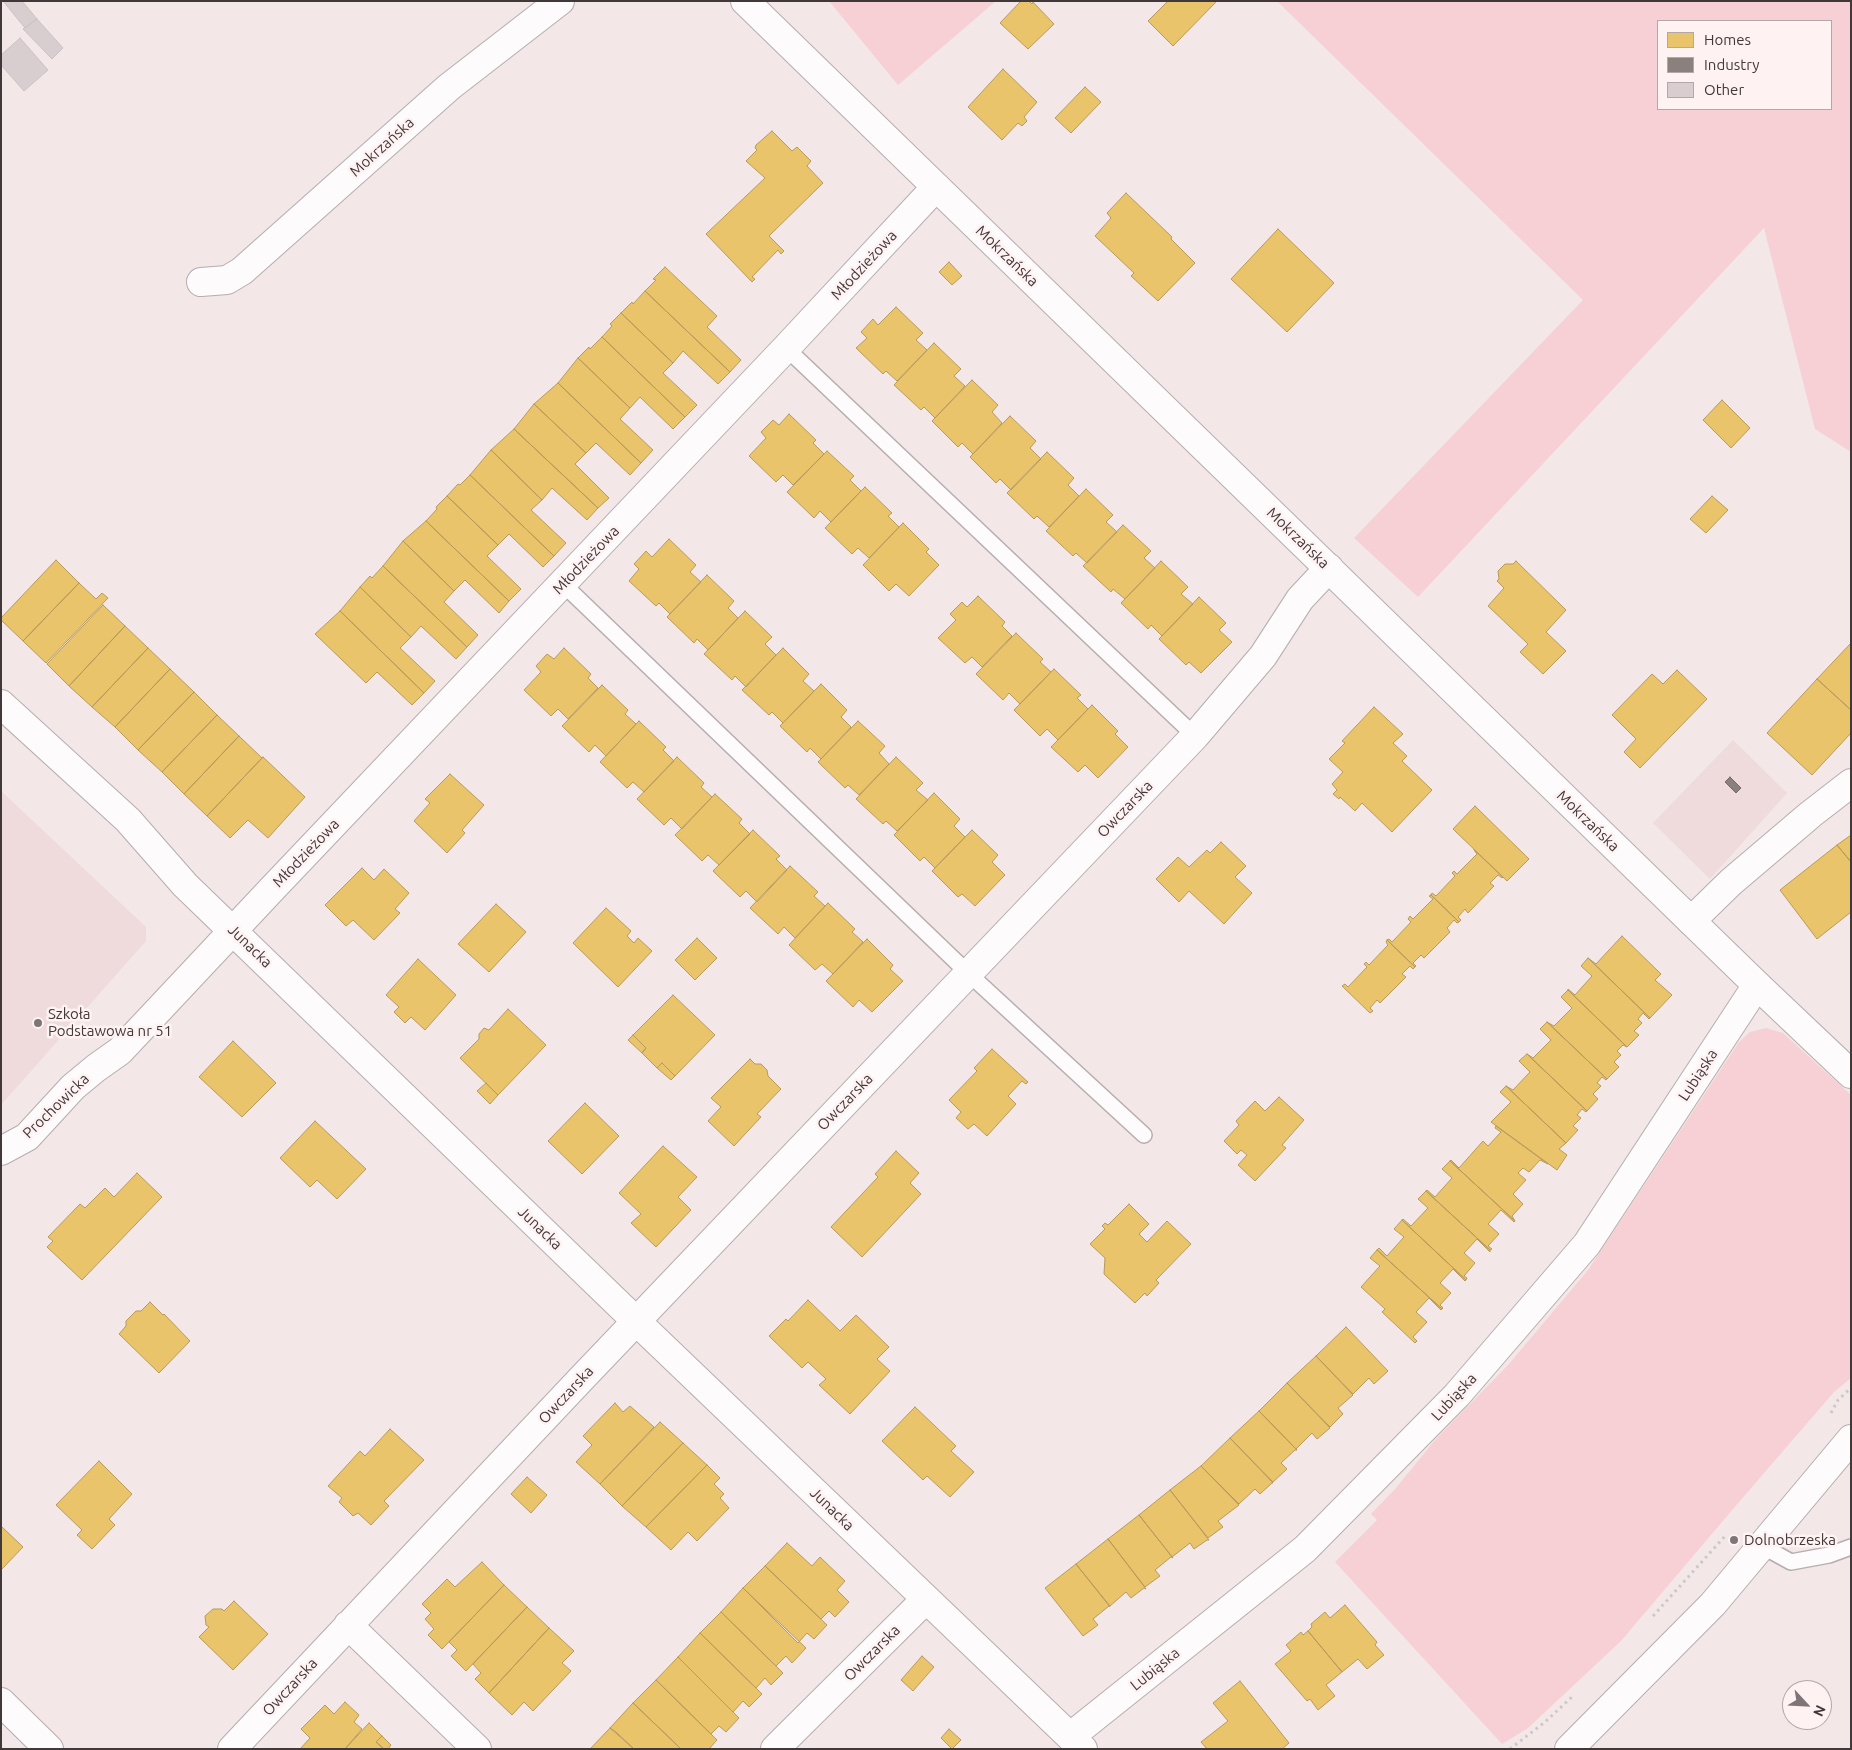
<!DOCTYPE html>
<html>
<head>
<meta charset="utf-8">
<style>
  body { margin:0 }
  #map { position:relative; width:1852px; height:1750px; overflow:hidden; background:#f3e7e8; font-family:Ubuntu,sans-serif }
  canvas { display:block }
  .frame { position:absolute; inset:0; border:2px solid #413839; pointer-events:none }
  .legend { position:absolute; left:1657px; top:20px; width:175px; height:90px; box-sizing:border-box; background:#fff2f3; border:1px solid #b3a8a9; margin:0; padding:6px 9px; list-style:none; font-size:15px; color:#413839 }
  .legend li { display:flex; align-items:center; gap:10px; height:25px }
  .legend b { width:25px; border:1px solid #b3a8a9 }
  .north { position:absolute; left:1782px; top:1680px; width:50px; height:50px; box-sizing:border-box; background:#fff2f3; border:1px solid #b3a8a9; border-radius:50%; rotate:115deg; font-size:14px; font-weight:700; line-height:20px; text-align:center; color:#413839 }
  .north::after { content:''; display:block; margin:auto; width:18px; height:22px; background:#7f7576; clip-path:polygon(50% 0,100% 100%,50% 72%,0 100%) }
</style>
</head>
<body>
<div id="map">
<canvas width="1852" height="1750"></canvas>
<div class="frame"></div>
<ul class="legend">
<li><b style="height:14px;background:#e9c46a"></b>Homes</li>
<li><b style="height:14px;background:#8a817c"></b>Industry</li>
<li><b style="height:14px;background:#d8cecf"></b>Other</li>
</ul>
<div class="north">N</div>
</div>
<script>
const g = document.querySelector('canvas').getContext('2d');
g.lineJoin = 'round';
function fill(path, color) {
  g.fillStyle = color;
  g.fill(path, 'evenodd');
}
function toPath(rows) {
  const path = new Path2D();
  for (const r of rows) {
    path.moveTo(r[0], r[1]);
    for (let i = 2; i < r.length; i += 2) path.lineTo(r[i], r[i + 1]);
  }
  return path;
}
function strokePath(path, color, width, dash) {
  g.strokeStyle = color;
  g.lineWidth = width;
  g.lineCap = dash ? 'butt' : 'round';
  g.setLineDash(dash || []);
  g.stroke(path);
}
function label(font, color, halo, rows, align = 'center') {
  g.font = font + ' Ubuntu,sans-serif';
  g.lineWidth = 5;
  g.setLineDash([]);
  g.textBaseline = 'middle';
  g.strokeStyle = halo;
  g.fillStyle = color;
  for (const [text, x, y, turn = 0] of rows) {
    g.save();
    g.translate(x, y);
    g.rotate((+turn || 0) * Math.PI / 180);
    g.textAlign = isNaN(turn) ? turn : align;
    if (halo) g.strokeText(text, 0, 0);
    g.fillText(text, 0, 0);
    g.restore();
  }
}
const built = toPath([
  [1733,740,1787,793,1710,879,1653,823],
  [1,791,146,927,146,941,1,1105]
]);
const green = toPath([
  [829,1,996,1,898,85],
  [1277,1,1851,1,1851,452,1815,429,1764,228,1418,597,1354,538,1583,300],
  [1658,21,1831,21,1831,109,1658,109],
  [1766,1028,1783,1033,1851,1095,1851,1378,1834,1392,1733,1509,1621,1641,1528,1728,1502,1744,1335,1562,1377,1520,1371,1514,1396,1488,1435,1440,1509,1364,1588,1270,1739,1042,1750,1032]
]);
const homes = toPath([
  [1021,1,1029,1,1032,4,1033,2,1054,24,1028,49,1000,23,1021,1],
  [1168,1,1217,1,1173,46,1148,21,1168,1],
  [1003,69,1037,102,1024,117,1027,121,1022,126,1018,123,1002,140,968,107,1003,69],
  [1085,87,1101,102,1071,133,1055,118,1085,87],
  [772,131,792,151,797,147,811,161,807,166,823,183,769,236,784,251,781,254,778,250,752,277,755,279,752,282,706,234,765,178,746,161,757,150,755,148,756,145,772,131],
  [1126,193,1172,237,1171,239,1195,263,1158,301,1131,276,1134,273,1095,236,1111,218,1107,213,1126,193],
  [1278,229,1334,283,1287,332,1231,279,1278,229],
  [949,262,962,276,952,285,939,272,949,262],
  [665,267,717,316,707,327,741,360,730,372,645,291,656,280,653,279,665,267],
  [645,291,730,372,718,384,683,351,673,363,621,313,632,302,633,304,645,291],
  [896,307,923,333,916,340,927,350,897,381,886,371,883,374,856,348,867,338,861,332,873,319,878,325,896,307],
  [621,313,673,363,663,373,697,405,685,417,602,337,612,326,610,324,621,313],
  [602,337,685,417,673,429,640,397,630,408,578,358,589,347,590,349,602,337],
  [934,343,961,369,954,376,965,386,935,418,924,407,921,410,894,385,934,343],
  [578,358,630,408,620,419,653,450,641,463,558,383,578,358],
  [972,380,998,405,992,412,1002,423,973,454,962,443,958,447,932,421,972,380],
  [558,383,641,463,630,475,596,443,586,453,534,404,558,383],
  [1722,400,1750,428,1731,448,1703,420,1722,400],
  [534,404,586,453,575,464,609,498,598,508,514,429,534,404],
  [789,414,816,440,813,443,824,454,793,485,783,475,776,482,749,456,766,438,761,432,773,420,779,425,789,414],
  [1010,416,1036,441,1030,448,1041,459,1011,490,1000,479,996,483,970,457,1010,416],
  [514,429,598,508,587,520,552,488,542,500,491,450,514,429],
  [491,450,542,500,531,510,566,543,554,556,470,475,491,450],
  [827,451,854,476,850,480,861,491,831,522,820,511,814,518,787,492,827,451],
  [1047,452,1074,478,1068,485,1079,496,1049,527,1037,516,1034,519,1007,493,1047,452],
  [470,475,554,556,543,567,509,534,498,545,447,496,458,484,460,485,470,475],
  [865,487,892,513,888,516,899,527,869,558,858,548,852,554,825,528,865,487],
  [1086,489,1113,515,1106,522,1117,532,1087,563,1076,553,1073,556,1046,531,1086,489],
  [447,496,498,545,487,556,521,589,509,601,426,521,437,509,436,507,447,496],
  [1712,496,1728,510,1706,533,1690,519,1712,496],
  [426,521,509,601,499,613,465,580,454,591,403,541,426,521],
  [903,523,929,549,926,552,939,565,909,596,896,584,889,591,863,565,903,523],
  [1123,525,1151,551,1144,558,1155,568,1125,599,1113,589,1111,592,1083,566,1123,525],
  [669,539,696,565,690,572,701,582,670,614,659,603,656,606,629,581,639,569,634,564,646,551,652,557,669,539],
  [403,541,454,591,444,602,478,635,467,647,383,566,403,541],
  [56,560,79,583,23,641,1,620,1,618,56,560],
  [1161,561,1188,587,1181,594,1193,604,1162,636,1151,625,1148,629,1121,603,1161,561],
  [1516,561,1566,610,1546,632,1566,651,1543,674,1520,652,1528,644,1488,606,1504,588,1497,581,1499,579,1498,571,1505,564,1513,564,1516,561],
  [383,566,467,647,456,659,421,626,411,637,360,587,370,576,372,578,383,566],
  [707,575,734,601,728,608,738,618,708,650,697,639,694,643,667,617,707,575],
  [79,583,96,599,102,593,108,598,46,663,23,641,79,583],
  [360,587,411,637,400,648,435,681,424,693,340,611,360,587],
  [978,596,1005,622,1002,626,1012,636,982,667,972,657,965,663,938,638,956,620,950,614,962,602,967,607,978,596],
  [1199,597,1226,623,1219,630,1232,642,1201,673,1189,662,1186,665,1159,639,1199,597],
  [103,605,125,626,69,686,47,664,103,605],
  [340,611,424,693,412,705,377,672,366,683,315,634,340,611],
  [745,611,772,637,765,644,776,655,746,687,735,676,732,680,704,654,745,611],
  [125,626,148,648,92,707,69,686,125,626],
  [1016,633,1043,659,1040,662,1051,672,1020,704,1009,693,1003,700,976,674,1016,633],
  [1851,643,1851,710,1817,679,1851,643],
  [148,648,170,669,115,727,92,707,148,648],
  [564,648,591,674,588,678,598,688,568,719,558,709,551,716,524,690,541,672,536,666,547,654,554,659,564,648],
  [783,648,809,674,803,681,814,691,783,723,772,712,769,715,742,690,783,648],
  [170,669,194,692,138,750,115,727,170,669],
  [1054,669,1081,695,1077,698,1088,709,1058,740,1047,729,1040,736,1014,710,1054,669],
  [1677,670,1707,699,1640,768,1624,752,1636,739,1612,715,1652,674,1663,684,1677,670],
  [1817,679,1851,710,1851,733,1812,775,1767,733,1817,679],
  [821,684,847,710,841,717,851,727,821,759,810,748,807,752,780,726,821,684],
  [602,685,628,710,625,714,636,724,606,756,595,745,589,752,562,726,602,685],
  [194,692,217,715,162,772,138,750,194,692],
  [1092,705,1118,731,1115,734,1128,747,1098,778,1085,765,1078,772,1051,747,1092,705],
  [1374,707,1403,734,1393,743,1407,756,1402,761,1432,790,1392,832,1362,803,1355,811,1340,797,1339,799,1333,794,1337,790,1332,784,1343,772,1329,759,1345,743,1342,741,1374,707],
  [217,715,239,736,184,794,162,772,217,715],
  [639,721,666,747,663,750,674,761,644,792,633,782,627,788,600,762,639,721],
  [858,721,885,746,879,753,889,764,859,795,848,785,845,788,818,762,858,721],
  [239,736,262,758,207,816,184,794,239,736],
  [263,757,305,797,268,838,248,820,230,838,207,816,263,757],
  [677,757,704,783,701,787,712,797,682,829,671,818,664,825,637,799,677,757],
  [896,757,923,783,916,790,928,800,897,831,886,821,883,824,856,799,896,757],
  [450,774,484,805,462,830,465,833,447,853,414,821,430,803,425,799,450,774],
  [934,793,960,819,954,826,965,837,935,868,924,857,920,861,894,835,934,793],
  [715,794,742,819,739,823,750,834,719,865,708,855,702,861,675,835,715,794],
  [1475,806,1529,859,1507,881,1453,829,1475,806],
  [753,830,780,856,776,859,787,870,757,902,746,891,740,897,713,871,753,830],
  [972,830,998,855,992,862,1005,875,975,906,962,894,958,897,932,871,972,830],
  [1851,835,1851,862,1837,845,1851,835],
  [1221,842,1246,866,1235,877,1252,893,1224,924,1189,891,1179,902,1156,879,1178,857,1189,867,1207,850,1210,853,1221,842],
  [1837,845,1851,862,1851,912,1817,939,1780,890,1837,845],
  [1474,850,1503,877,1502,878,1498,875,1490,883,1494,886,1468,913,1465,909,1458,917,1461,920,1459,922,1431,895,1432,893,1436,896,1455,876,1452,873,1454,871,1457,874,1477,854,1474,850],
  [790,866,818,892,814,896,825,906,795,938,784,927,778,934,750,908,790,866],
  [362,868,374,880,384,869,409,893,395,909,400,913,374,940,353,920,346,926,325,905,362,868],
  [1431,895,1459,922,1457,923,1454,920,1447,928,1450,932,1424,958,1421,955,1413,963,1416,966,1415,967,1387,940,1389,939,1392,942,1411,922,1408,919,1410,916,1413,919,1433,899,1429,896,1431,895],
  [828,903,855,929,852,932,863,942,833,974,822,964,815,970,789,945,828,903],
  [496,904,526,932,489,972,458,944,496,904],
  [606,908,631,931,627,936,634,943,638,938,652,951,618,987,573,943,606,908],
  [1622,936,1661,974,1655,980,1672,995,1650,1018,1588,958,1596,964,1622,936],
  [697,938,717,958,695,980,675,960,697,938],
  [867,939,893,965,890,969,903,981,872,1012,859,1000,853,1007,826,981,867,939],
  [1387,940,1415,967,1413,969,1410,966,1402,974,1406,977,1380,1003,1377,1000,1370,1008,1373,1011,1370,1013,1342,986,1345,984,1348,987,1367,967,1364,964,1366,962,1369,965,1388,945,1386,942,1387,940],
  [1588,958,1650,1018,1649,1019,1643,1013,1638,1019,1642,1023,1634,1031,1639,1035,1627,1047,1568,990,1568,989,1575,995,1592,976,1581,966,1588,958],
  [418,959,456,995,425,1030,411,1017,405,1023,394,1012,399,1007,386,995,418,959],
  [1568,990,1627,1047,1623,1045,1617,1051,1621,1055,1614,1062,1619,1067,1607,1079,1547,1022,1554,1026,1572,1008,1561,997,1568,990],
  [673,995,715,1035,675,1076,662,1063,657,1068,642,1053,646,1048,633,1035,673,995],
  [508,1009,546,1045,498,1095,460,1058,479,1039,479,1034,484,1028,489,1030,508,1009],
  [1547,1022,1607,1079,1606,1080,1602,1077,1597,1083,1601,1086,1593,1094,1598,1099,1587,1111,1527,1054,1533,1058,1551,1040,1540,1029,1547,1022],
  [633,1035,646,1048,642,1053,628,1040,633,1035],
  [233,1041,276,1083,242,1117,199,1077,233,1041],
  [992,1049,1028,1082,1026,1084,1022,1081,1008,1096,1016,1104,987,1136,974,1124,968,1129,956,1118,961,1112,949,1100,977,1071,974,1068,992,1049],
  [1527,1054,1587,1111,1586,1112,1582,1109,1577,1115,1581,1118,1573,1126,1578,1130,1566,1143,1506,1086,1513,1090,1530,1072,1519,1061,1527,1054],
  [750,1059,755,1064,761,1064,767,1070,768,1076,781,1089,757,1114,761,1117,734,1146,708,1121,721,1107,711,1098,750,1059],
  [662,1063,675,1076,671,1080,657,1068,662,1063],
  [486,1083,498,1095,490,1104,477,1091,486,1083],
  [1506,1086,1566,1143,1559,1149,1567,1155,1557,1170,1491,1122,1511,1102,1500,1092,1506,1086],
  [1279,1097,1304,1120,1282,1145,1286,1148,1255,1181,1238,1165,1247,1155,1241,1150,1237,1154,1224,1141,1239,1125,1236,1121,1255,1101,1265,1111,1279,1097],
  [585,1103,619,1136,582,1174,548,1141,585,1103],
  [315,1121,366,1169,337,1199,317,1180,310,1187,280,1158,315,1121],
  [1496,1126,1548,1164,1540,1160,1529,1172,1523,1168,1518,1173,1526,1180,1513,1194,1523,1204,1512,1216,1515,1221,1450,1161,1451,1160,1459,1168,1483,1141,1488,1146,1501,1132,1495,1128,1496,1126],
  [663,1146,697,1177,678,1197,691,1210,656,1247,631,1223,641,1214,619,1193,663,1146],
  [896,1151,919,1173,910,1183,921,1194,862,1257,831,1227,878,1177,875,1174,896,1151],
  [1450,1161,1515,1221,1514,1222,1501,1210,1488,1224,1499,1234,1488,1246,1492,1249,1490,1250,1426,1191,1427,1190,1435,1197,1452,1178,1442,1169,1450,1161],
  [137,1173,162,1197,82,1280,47,1247,53,1241,48,1237,80,1204,85,1208,105,1188,114,1197,137,1173],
  [1426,1191,1490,1250,1490,1252,1477,1239,1464,1253,1475,1263,1464,1276,1467,1278,1466,1280,1402,1220,1403,1219,1411,1226,1428,1208,1418,1199,1426,1191],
  [1129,1204,1149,1224,1139,1234,1147,1242,1167,1221,1191,1244,1156,1280,1159,1283,1147,1296,1145,1293,1135,1303,1104,1274,1105,1258,1090,1244,1105,1229,1102,1226,1105,1223,1108,1225,1129,1204],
  [1402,1220,1466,1280,1465,1281,1453,1269,1440,1283,1451,1293,1440,1305,1443,1308,1442,1309,1377,1250,1379,1248,1387,1256,1404,1237,1394,1229,1402,1220],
  [1377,1250,1442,1309,1441,1310,1429,1298,1416,1312,1427,1322,1413,1337,1417,1341,1415,1343,1382,1312,1385,1309,1361,1287,1380,1266,1370,1258,1377,1250],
  [808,1300,840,1331,856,1315,889,1347,877,1359,890,1371,850,1414,819,1385,826,1379,808,1362,802,1368,769,1336,786,1319,788,1321,808,1300],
  [150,1302,163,1315,164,1314,190,1341,159,1373,119,1334,126,1326,126,1321,136,1311,141,1311,150,1302],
  [1346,1327,1388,1371,1374,1384,1369,1378,1353,1394,1316,1356,1346,1327],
  [1316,1356,1353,1395,1338,1408,1343,1414,1330,1427,1287,1383,1316,1356],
  [1287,1383,1330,1428,1317,1439,1312,1433,1296,1449,1259,1411,1287,1383],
  [615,1403,623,1412,630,1406,654,1427,600,1484,576,1462,592,1445,583,1436,615,1403],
  [915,1407,956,1446,951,1451,974,1472,950,1497,927,1476,923,1480,882,1441,915,1407],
  [1259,1411,1297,1450,1295,1450,1281,1463,1287,1469,1273,1482,1230,1438,1259,1411],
  [660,1422,683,1443,622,1506,600,1484,660,1422],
  [390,1429,424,1460,384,1501,389,1506,371,1525,358,1513,353,1516,339,1502,342,1498,328,1486,360,1451,365,1456,390,1429],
  [1230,1438,1273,1483,1272,1483,1260,1494,1255,1489,1239,1504,1201,1466,1230,1438],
  [683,1443,707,1465,646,1527,622,1506,683,1443],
  [99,1461,132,1494,109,1519,115,1525,92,1549,77,1535,82,1530,56,1505,99,1461],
  [707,1465,720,1478,714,1484,724,1494,720,1498,729,1508,697,1541,688,1532,671,1550,646,1527,707,1465],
  [1201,1466,1239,1505,1218,1521,1223,1527,1208,1538,1170,1490,1201,1466],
  [527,1477,547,1495,531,1513,511,1494,527,1477],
  [1170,1490,1209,1540,1207,1540,1194,1549,1190,1543,1172,1557,1139,1515,1170,1490],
  [1139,1515,1173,1558,1171,1557,1155,1570,1160,1576,1145,1587,1108,1539,1139,1515],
  [1,1526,23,1547,1,1570,1,1526],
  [1108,1539,1146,1589,1144,1588,1131,1598,1126,1592,1110,1606,1076,1564,1108,1539],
  [787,1543,812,1566,820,1557,845,1581,837,1590,849,1602,835,1617,829,1611,821,1619,765,1566,787,1543],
  [482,1562,504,1585,442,1649,428,1635,434,1629,425,1619,431,1613,422,1604,447,1579,455,1587,482,1562],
  [1076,1564,1110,1607,1109,1606,1093,1619,1098,1625,1083,1636,1045,1588,1076,1564],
  [765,1566,827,1625,814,1639,807,1633,798,1643,743,1588,765,1566],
  [504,1585,527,1607,466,1671,451,1656,457,1650,449,1642,504,1585],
  [743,1588,806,1648,792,1663,786,1656,776,1666,721,1612,743,1588],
  [234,1601,268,1634,233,1670,199,1637,209,1627,206,1625,205,1616,213,1609,222,1609,224,1611,234,1601],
  [1345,1605,1377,1642,1375,1645,1384,1655,1367,1669,1358,1659,1342,1672,1308,1631,1312,1627,1311,1624,1325,1612,1330,1618,1345,1605],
  [527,1607,549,1628,489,1693,475,1679,481,1673,473,1664,527,1607],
  [721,1612,783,1673,771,1685,765,1678,756,1688,700,1633,721,1612],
  [549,1628,574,1651,562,1663,571,1671,533,1711,524,1702,512,1715,489,1693,549,1628],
  [1308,1631,1342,1672,1326,1685,1335,1696,1318,1710,1310,1699,1307,1701,1275,1664,1291,1651,1286,1645,1301,1632,1303,1635,1308,1631],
  [700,1633,762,1694,749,1707,743,1701,733,1712,678,1657,700,1633],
  [922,1656,934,1667,913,1691,901,1680,922,1656],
  [678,1657,739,1718,726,1732,719,1726,711,1734,656,1680,678,1657],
  [656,1680,717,1740,709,1749,681,1749,633,1703,656,1680],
  [1240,1681,1289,1743,1282,1749,1207,1749,1201,1742,1228,1721,1213,1703,1240,1681],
  [345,1702,359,1715,354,1722,362,1729,345,1749,300,1749,310,1738,301,1729,325,1705,334,1714,345,1702],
  [633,1703,674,1742,681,1749,634,1749,610,1728,633,1703],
  [369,1723,382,1736,376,1742,384,1749,345,1749,369,1723],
  [610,1728,616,1732,634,1749,590,1749,610,1728],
  [949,1729,961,1740,952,1749,941,1738,949,1729],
  [382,1736,391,1745,388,1749,384,1749,376,1742,382,1736]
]);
const industry = toPath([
  [1730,777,1741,788,1736,793,1725,782,1730,777]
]);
const building = toPath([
  [3,1,22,1,37,19,25,28,3,1],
  [37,19,63,48,52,59,23,29,37,19],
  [20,38,48,70,24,91,1,65,1,55,20,38]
]);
const path = toPath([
  [1831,1413,1838,1400,1851,1388],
  [1653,1616,1726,1535],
  [1510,1749,1545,1722,1573,1696]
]);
const service = toPath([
  [786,348,1195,736],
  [563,584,968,973,1144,1135],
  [1762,1546,1791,1562,1829,1555,1851,1547]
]);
const minor = toPath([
  [201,282,227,280,242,271,449,87,560,1],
  [1,704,128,820,185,885,636,1321,1083,1749],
  [1691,921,1731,882,1811,814,1851,783],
  [1,1151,27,1137,73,1087,96,1068,120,1051,272,889,786,348,936,187],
  [348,1625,477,1749],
  [1,1702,49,1749],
  [1071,1736,1305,1549,1457,1395,1587,1244,1757,985],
  [232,1749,582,1378,1195,736,1263,656,1300,599,1329,568],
  [775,1749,926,1599]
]);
const tertiary = toPath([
  [745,1,1757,985,1851,1074],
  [1569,1749,1713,1604,1851,1439]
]);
const markers = [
  [38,1023,5,"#7f7576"],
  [1734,1540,5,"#7f7576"]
];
const streetNames = [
  ["Mokrzańska",382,147,-42],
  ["Mokrzańska",1007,256,44],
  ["Młodzieżowa",864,265,-47],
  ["Mokrzańska",1298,538,44],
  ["Młodzieżowa",586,560,-46],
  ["Owczarska",1125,809,-46],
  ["Mokrzańska",1588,821,44],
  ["Młodzieżowa",306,853,-46],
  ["Junacka",250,946,44],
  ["Lubiąska",1698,1075,-57],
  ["Owczarska",845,1102,-46],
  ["Prochowicka",56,1106,-44],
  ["Junacka",540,1228,44],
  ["Owczarska",566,1395,-47],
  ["Lubiąska",1454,1397,-47],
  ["Junacka",832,1509,44],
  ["Owczarska",872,1653,-45],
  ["Lubiąska",1155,1669,-39],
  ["Owczarska",290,1687,-47]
];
const poiNames = [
  ["Szkoła",48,1014],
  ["Podstawowa nr 51",48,1031],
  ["Dolnobrzeska",1744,1540]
];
fill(built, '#efdadc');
fill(green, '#f6d0d5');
fill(homes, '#e9c46a');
strokePath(homes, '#b79a5b', 1);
fill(industry, '#8a817c');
strokePath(industry, '#746b68', 1);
fill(building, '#d8cecf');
strokePath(building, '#cbc2c3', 1);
strokePath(service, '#b6adae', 18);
strokePath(minor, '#b6adae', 30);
strokePath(tertiary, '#b6adae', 30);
strokePath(path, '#ccc8c9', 3, [2.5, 4]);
strokePath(service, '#fdfbfc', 15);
strokePath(minor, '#fdfbfc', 28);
strokePath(tertiary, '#fdfbfc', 28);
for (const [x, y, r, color] of markers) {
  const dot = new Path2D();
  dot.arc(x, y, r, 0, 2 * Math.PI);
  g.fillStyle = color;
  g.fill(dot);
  strokePath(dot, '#fff2f3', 2);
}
label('15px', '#413839', '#fff2f3', streetNames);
label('15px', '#413839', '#fff2f3', poiNames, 'left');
</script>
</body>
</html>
